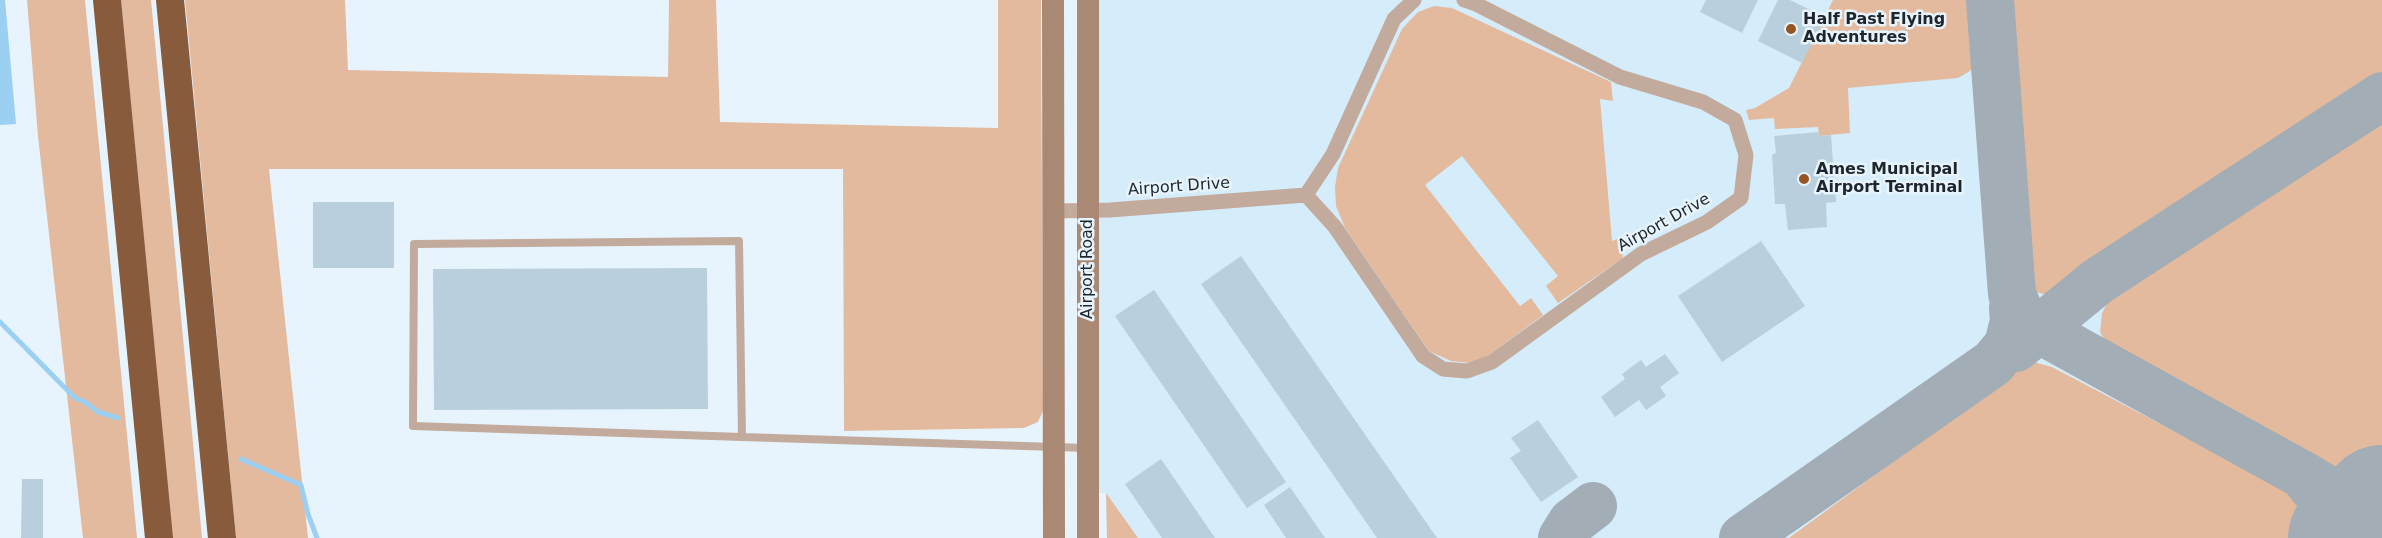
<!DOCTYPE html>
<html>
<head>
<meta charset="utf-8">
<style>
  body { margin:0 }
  canvas { display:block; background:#e7f4fd }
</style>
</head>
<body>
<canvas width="2382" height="538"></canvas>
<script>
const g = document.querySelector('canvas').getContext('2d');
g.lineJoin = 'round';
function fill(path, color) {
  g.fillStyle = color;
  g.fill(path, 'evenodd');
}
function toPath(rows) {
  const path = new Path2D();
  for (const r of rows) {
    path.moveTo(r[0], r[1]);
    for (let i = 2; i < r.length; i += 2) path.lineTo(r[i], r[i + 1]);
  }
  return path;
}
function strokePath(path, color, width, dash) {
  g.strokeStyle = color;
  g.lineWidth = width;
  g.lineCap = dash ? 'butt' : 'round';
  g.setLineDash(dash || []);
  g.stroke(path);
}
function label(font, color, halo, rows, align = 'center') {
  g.font = font + ' "DejaVu Sans",sans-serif';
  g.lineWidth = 5;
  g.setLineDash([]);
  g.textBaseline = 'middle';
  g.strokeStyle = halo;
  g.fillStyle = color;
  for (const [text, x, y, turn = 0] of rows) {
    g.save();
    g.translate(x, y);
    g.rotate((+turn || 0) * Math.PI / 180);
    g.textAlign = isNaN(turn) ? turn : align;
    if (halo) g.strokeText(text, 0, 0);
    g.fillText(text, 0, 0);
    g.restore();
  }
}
const built = toPath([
  [1097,0,2382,0,2382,538,1107,538,1106,493,1098,493]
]);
const green = toPath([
  [27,0,85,0,137,538,83,538,38,136],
  [121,0,151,0,202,538,172,538],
  [185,0,345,0,348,70,668,77,669,0,716,0,720,122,998,128,998,0,1041,0,1043,411,1038,422,1024,428,844,431,843,169,269,169,308,538,236,538],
  [1833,0,1974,0,1979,51,1975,65,1970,71,1958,78,1848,88,1850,133,1819,136,1818,127,1775,129,1774,118,1749,120,1746,110,1755,108,1789,88],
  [2003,0,2382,0,2382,79,2051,296,2024,289],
  [1434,6,1452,8,1611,82,1613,101,1600,99,1612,241,1620,238,1623,258,1558,303,1546,286,1558,276,1462,156,1425,185,1520,306,1531,298,1543,315,1485,358,1471,363,1451,361,1429,351,1345,228,1336,206,1335,187,1338,168,1402,29,1418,12],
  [2382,115,2382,463,2357,487,2132,368,2111,351,2100,332,2102,313,2112,294],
  [2030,361,2052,367,2290,492,2309,510,2310,533,2305,538,1789,538],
  [1106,493,1138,538,1107,538]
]);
const water = toPath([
  [0,0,5,0,16,124,0,125]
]);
const stream = toPath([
  [0,322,75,398,85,402,98,412,118,418],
  [241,459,301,485,308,514,317,538]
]);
const taxiway = toPath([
  [1990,0,2012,294,2019,311,2038,329,2303,475,2322,499,2329,526,2326,538],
  [2016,348,2098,281,2382,96],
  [2303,475,2325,488,2353,498,2382,494],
  [1562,538,1572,522,1593,506],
  [1743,538,1993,363,2008,345,2014,321,2013,308]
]);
const runway = toPath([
  [2348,538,2382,505]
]);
const building = toPath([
  [1706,0,1758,0,1742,33,1700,12],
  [1778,0,1790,0,1825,17,1802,63,1758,41],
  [1818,132,1819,136,1831,135,1836,202,1826,203,1827,227,1788,230,1785,204,1775,204,1772,155,1776,153,1774,136],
  [313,202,394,202,394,268,313,268],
  [1761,241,1805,306,1722,362,1678,296],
  [1241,256,1437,538,1377,538,1201,284],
  [707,268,708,409,434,410,433,269],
  [1154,290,1286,482,1247,508,1115,316],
  [1665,354,1679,373,1660,387,1666,396,1646,410,1639,400,1615,417,1601,397,1625,379,1622,374,1641,360,1646,367],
  [1538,420,1578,477,1541,502,1510,458,1521,451,1511,438],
  [1161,459,1215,538,1162,538,1125,484],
  [22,479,43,479,43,538,21,538],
  [1290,487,1325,538,1286,538,1264,505]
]);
const service = toPath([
  [742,437,413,426,414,244,739,241,742,437,1087,448]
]);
const minor = toPath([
  [1414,0,1394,19,1333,154,1306,195,1335,227,1423,356,1443,369,1467,371,1492,362,1641,254,1707,222,1741,198,1746,155,1735,120,1703,102,1620,77,1476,4,1464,0],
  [1053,211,1110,210,1306,195]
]);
const secondary = toPath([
  [1053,0,1054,538],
  [1088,0,1088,538]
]);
const motorway = toPath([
  [107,0,159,538],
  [170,0,222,538]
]);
const markers = [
  [1791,29,6,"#955420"],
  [1804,179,6,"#955420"]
];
const poiNames = [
  ["Half Past Flying",1803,20],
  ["Adventures",1803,38],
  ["Ames Municipal",1816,170],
  ["Airport Terminal",1816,188]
];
const streetNames = [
  ["Airport Drive",1179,187,-4],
  ["Airport Drive",1664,223,-29],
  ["Airport Road",1088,269,-90]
];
fill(built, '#d5ecfb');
fill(green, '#e4ba9e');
fill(water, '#9cd0f3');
strokePath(stream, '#9cd0f3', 5);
strokePath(taxiway, '#a2adb5', 48);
strokePath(runway, '#a2adb5', 120);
fill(building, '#bacfdd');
strokePath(service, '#c2ab9d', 8);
strokePath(minor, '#c2ab9d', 15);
strokePath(secondary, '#a98974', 22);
strokePath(motorway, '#875b3c', 28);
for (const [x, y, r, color] of markers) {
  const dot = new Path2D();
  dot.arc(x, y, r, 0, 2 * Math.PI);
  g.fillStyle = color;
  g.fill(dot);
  strokePath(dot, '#e7f4fd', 2);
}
label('bold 16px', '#1e262c', '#e7f4fd', poiNames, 'left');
label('16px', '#1e262c', '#e7f4fd', streetNames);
</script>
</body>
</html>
